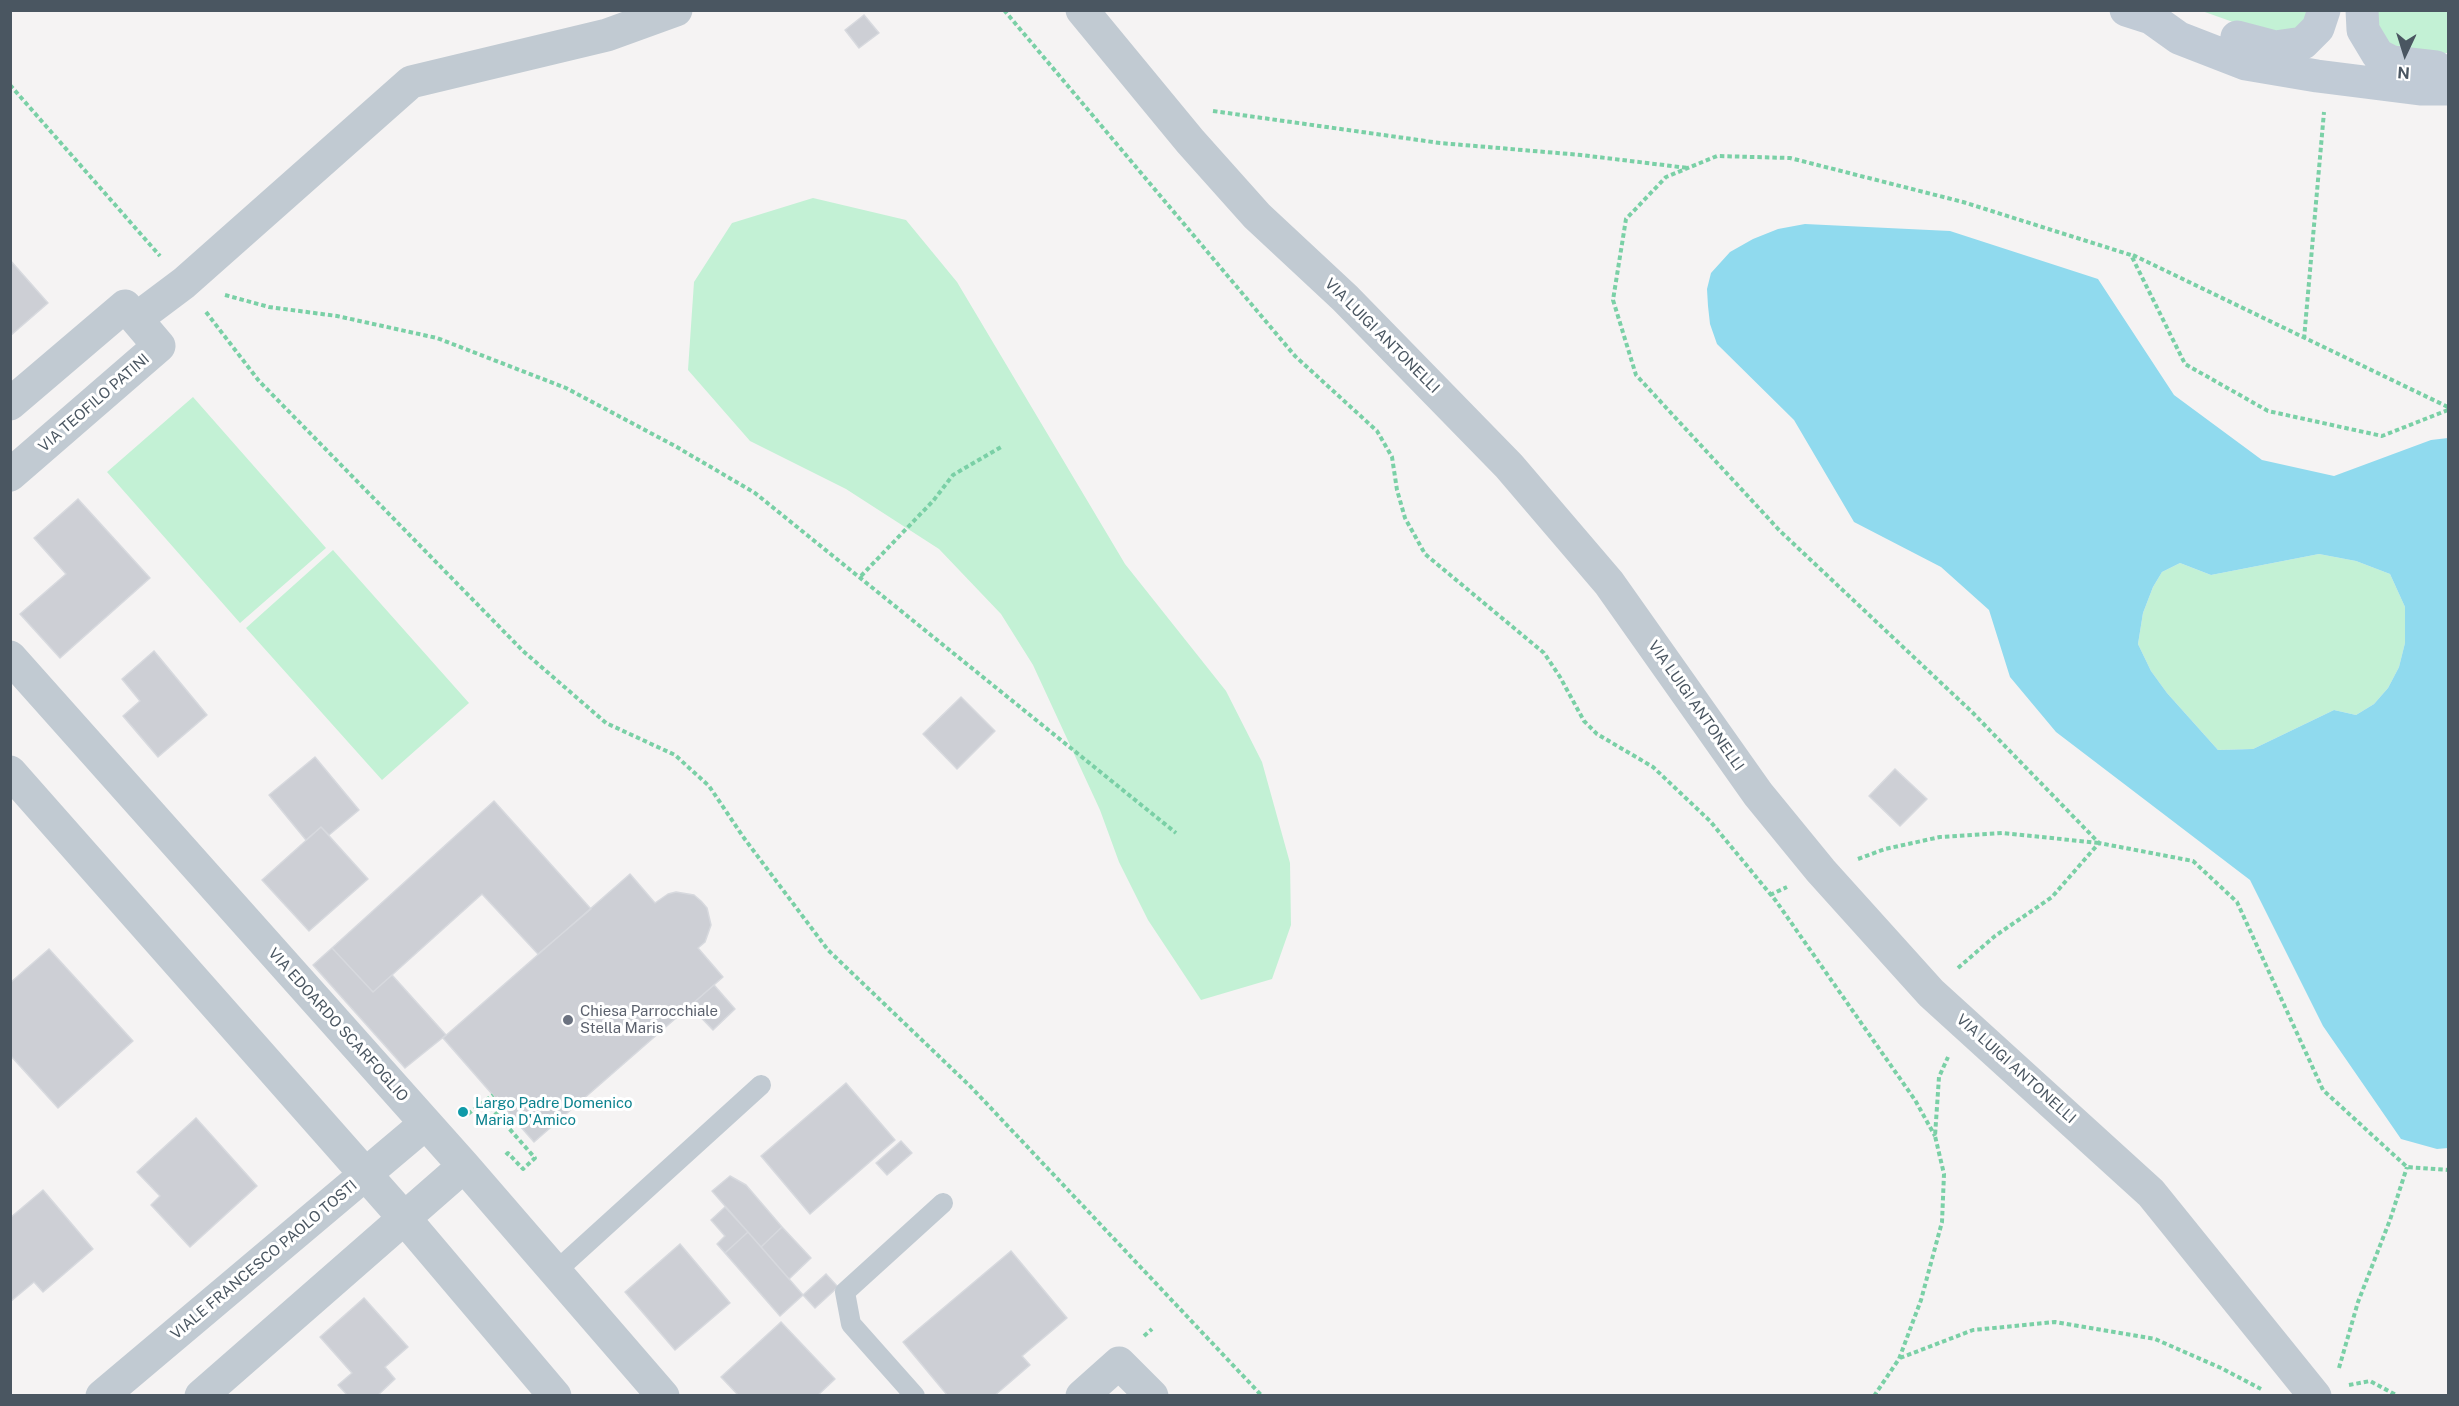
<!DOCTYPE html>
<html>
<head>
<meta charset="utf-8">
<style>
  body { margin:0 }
  #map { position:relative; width:2459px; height:1406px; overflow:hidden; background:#f5f3f3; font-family:"Public Sans",sans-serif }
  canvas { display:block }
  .frame { position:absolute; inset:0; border:12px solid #4a5661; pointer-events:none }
  .north { position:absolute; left:2375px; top:24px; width:60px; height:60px; -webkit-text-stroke:4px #fff; paint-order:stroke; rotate:184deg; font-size:16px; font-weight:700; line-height:24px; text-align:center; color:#4a5661 }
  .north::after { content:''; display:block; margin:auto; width:21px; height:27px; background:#4a5661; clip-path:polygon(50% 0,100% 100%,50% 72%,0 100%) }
</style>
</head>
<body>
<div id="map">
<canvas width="2459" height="1406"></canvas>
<div class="frame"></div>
<div class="north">N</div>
</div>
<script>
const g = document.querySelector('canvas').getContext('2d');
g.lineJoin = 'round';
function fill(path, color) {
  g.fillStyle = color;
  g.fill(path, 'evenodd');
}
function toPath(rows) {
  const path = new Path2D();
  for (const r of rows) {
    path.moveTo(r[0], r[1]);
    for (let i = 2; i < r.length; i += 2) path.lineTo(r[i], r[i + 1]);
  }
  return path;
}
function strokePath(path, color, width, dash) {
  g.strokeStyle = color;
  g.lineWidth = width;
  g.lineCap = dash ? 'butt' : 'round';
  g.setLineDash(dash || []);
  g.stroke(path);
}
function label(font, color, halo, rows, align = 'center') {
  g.font = font + ' "Public Sans",sans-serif';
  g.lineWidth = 6;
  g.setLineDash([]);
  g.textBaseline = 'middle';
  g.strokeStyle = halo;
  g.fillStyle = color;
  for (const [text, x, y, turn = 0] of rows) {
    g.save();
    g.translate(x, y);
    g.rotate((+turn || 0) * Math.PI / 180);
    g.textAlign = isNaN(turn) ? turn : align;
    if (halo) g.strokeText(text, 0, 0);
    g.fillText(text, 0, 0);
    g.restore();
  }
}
const green = toPath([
  [2376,10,2448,11,2448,53,2414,54,2387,42,2380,33],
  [2202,11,2311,11,2300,27,2279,32,2233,22],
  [813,198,906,220,957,282,1125,564,1226,691,1262,762,1290,863,1291,925,1272,979,1201,1000,1148,920,1119,862,1100,810,1033,665,1001,614,939,549,846,489,750,441,688,370,694,282,732,223],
  [193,397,326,548,240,623,107,472],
  [333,550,469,703,382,780,246,628],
  [2319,554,2356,561,2390,574,2405,607,2405,643,2399,667,2388,688,2374,704,2356,715,2334,710,2253,749,2218,750,2167,693,2151,671,2138,644,2143,613,2153,587,2162,572,2180,563,2211,575]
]);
const water = toPath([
  [1805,224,1950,231,2098,279,2174,395,2262,460,2334,476,2431,440,2448,438,2448,1148,2437,1149,2401,1139,2323,1026,2250,880,2056,732,2010,677,1989,610,1941,567,1854,522,1794,420,1717,344,1710,324,1708,306,1707,289,1711,273,1730,252,1753,239,1778,229],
  [2319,554,2356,561,2390,574,2405,607,2405,643,2399,667,2388,688,2374,704,2356,715,2334,710,2253,749,2218,750,2167,693,2151,671,2138,644,2143,613,2153,587,2162,572,2180,563,2211,575]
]);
const building = toPath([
  [864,15,879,33,859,48,845,30,864,15],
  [10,260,48,303,10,336,10,260],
  [78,499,150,578,60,658,20,614,66,574,34,538,78,499],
  [154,651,207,715,158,757,123,716,140,701,122,679,154,651],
  [961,697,995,731,957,769,923,734,961,697],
  [315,757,359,810,329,835,321,827,306,840,269,795,315,757],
  [1895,769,1927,799,1900,826,1869,796,1895,769],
  [494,801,591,909,538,954,482,894,373,992,332,948,494,801],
  [321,827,368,879,309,931,262,880,321,827],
  [630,874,655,903,668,894,676,892,694,895,701,901,707,908,711,925,705,942,698,948,723,977,534,1142,443,1038,630,874],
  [332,948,373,992,392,975,446,1035,405,1068,313,965,332,948],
  [49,949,133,1041,58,1108,10,1055,10,983,49,949],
  [714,985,735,1009,713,1030,690,1006,714,985],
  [846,1083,895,1140,810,1214,761,1156,846,1083],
  [196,1118,257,1186,190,1247,151,1205,160,1196,137,1172,196,1118],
  [901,1141,912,1153,887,1175,876,1163,901,1141],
  [730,1176,746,1185,782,1227,761,1247,712,1191,730,1176],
  [43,1190,93,1249,43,1292,34,1282,10,1302,10,1218,43,1190],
  [725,1207,748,1232,725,1253,717,1244,725,1236,711,1220,725,1207],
  [782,1227,811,1258,789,1279,761,1247,782,1227],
  [748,1232,803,1295,780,1316,725,1253,748,1232],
  [680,1244,730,1303,675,1350,625,1292,680,1244],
  [1011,1251,1067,1318,1022,1356,1030,1365,994,1396,948,1396,903,1342,1011,1251],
  [826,1274,838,1287,815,1308,803,1295,826,1274],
  [364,1298,408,1347,385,1367,395,1379,377,1396,348,1396,338,1385,352,1373,320,1337,364,1298],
  [781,1322,835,1379,817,1396,739,1396,721,1377,781,1322]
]);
const path = toPath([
  [1004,10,1295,356,1377,431,1392,457,1397,490,1405,518,1425,554,1544,653,1560,677,1584,721,1597,734,1653,767,1710,821,1776,901,1915,1100,1935,1136],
  [10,85,160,256],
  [1213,111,1440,143,1581,155,1688,168],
  [2133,255,2448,407],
  [225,295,269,307,337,316,437,338,566,388,675,446,755,493,1176,833],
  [206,312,259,381,523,651,606,723,675,755,709,786,744,838,828,950,971,1087,1262,1396],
  [2304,339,2324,112],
  [2448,410,2382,436,2268,411,2185,364,2131,255,1963,202,1790,158,1717,156,1666,177,1626,219,1613,300,1636,375,1780,531,1972,712,2099,843,2193,861,2237,902,2323,1090,2407,1167,2448,1170],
  [861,576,933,501,953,475,1001,447],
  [1858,859,1885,849,1940,837,2003,833,2099,843],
  [1770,895,1787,887],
  [1958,968,1995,936,2052,897,2099,843],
  [485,1101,535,1158,523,1169,508,1153,504,1157],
  [468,1114,493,1095],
  [1144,1336,1152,1329],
  [1900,1358,1973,1330,2055,1322,2155,1339,2221,1368,2261,1389],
  [2339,1368,2358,1302,2390,1220,2407,1167],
  [2349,1385,2370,1381,2398,1396],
  [1874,1396,1899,1359,1921,1300,1942,1222,1944,1174,1935,1136,1939,1077,1948,1057]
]);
const lane = toPath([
  [555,1272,761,1085],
  [915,1396,851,1324,845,1292,943,1203]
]);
const street = toPath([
  [1082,10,1190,141,1257,216,1345,298,1509,466,1609,583,1758,794,1821,871,1931,993,2151,1193,2315,1396],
  [136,319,184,283,411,82,607,35,676,10],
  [10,404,125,306,159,346,10,475],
  [10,657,464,1166,663,1396],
  [10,772,405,1219,555,1396],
  [102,1396,425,1124],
  [201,1396,464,1166],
  [1082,1396,1119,1363,1152,1396]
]);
const secondary = toPath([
  [2126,10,2151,18,2179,38,2246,64,2317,76,2420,89,2448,89],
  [2362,10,2363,30,2378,55,2392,62,2436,67],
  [2237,37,2275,47,2303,43,2318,28,2324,10]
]);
const markers = [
  [568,1020,6,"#6b7280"],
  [463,1112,6,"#0f9aa8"]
];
const streetNames = [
  ["VIA LUIGI ANTONELLI",1382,336,45],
  ["VIA TEOFILO PATINI",94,403,-41],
  ["VIA LUIGI ANTONELLI",1696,706,55],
  ["VIA EDOARDO SCARFOGLIO",338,1025,48],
  ["VIA LUIGI ANTONELLI",2016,1069,42],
  ["VIALE FRANCESCO PAOLO TOSTI",264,1260,-40]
];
const worshipNames = [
  ["Chiesa Parrocchiale",580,1011],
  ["Stella Maris",580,1028]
];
const cultureNames = [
  ["Largo Padre Domenico",475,1103],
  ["Maria D'Amico",475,1120]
];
fill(green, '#c3f1d5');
fill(water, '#90daee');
fill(building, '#cdcfd5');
strokePath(building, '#d7d9de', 1.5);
strokePath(path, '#7ad0a6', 4, [4.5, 3]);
strokePath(lane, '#c1cad2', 20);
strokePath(street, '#c1cad2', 33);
strokePath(secondary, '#c1cbd6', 33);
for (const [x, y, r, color] of markers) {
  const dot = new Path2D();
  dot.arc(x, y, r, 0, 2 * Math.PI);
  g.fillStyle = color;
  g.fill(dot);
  strokePath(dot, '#fff', 2);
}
label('15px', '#4a5661', '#fff', streetNames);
label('15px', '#5b616d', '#fff', worshipNames, 'left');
label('15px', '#0d838f', '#fff', cultureNames, 'left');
</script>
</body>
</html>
